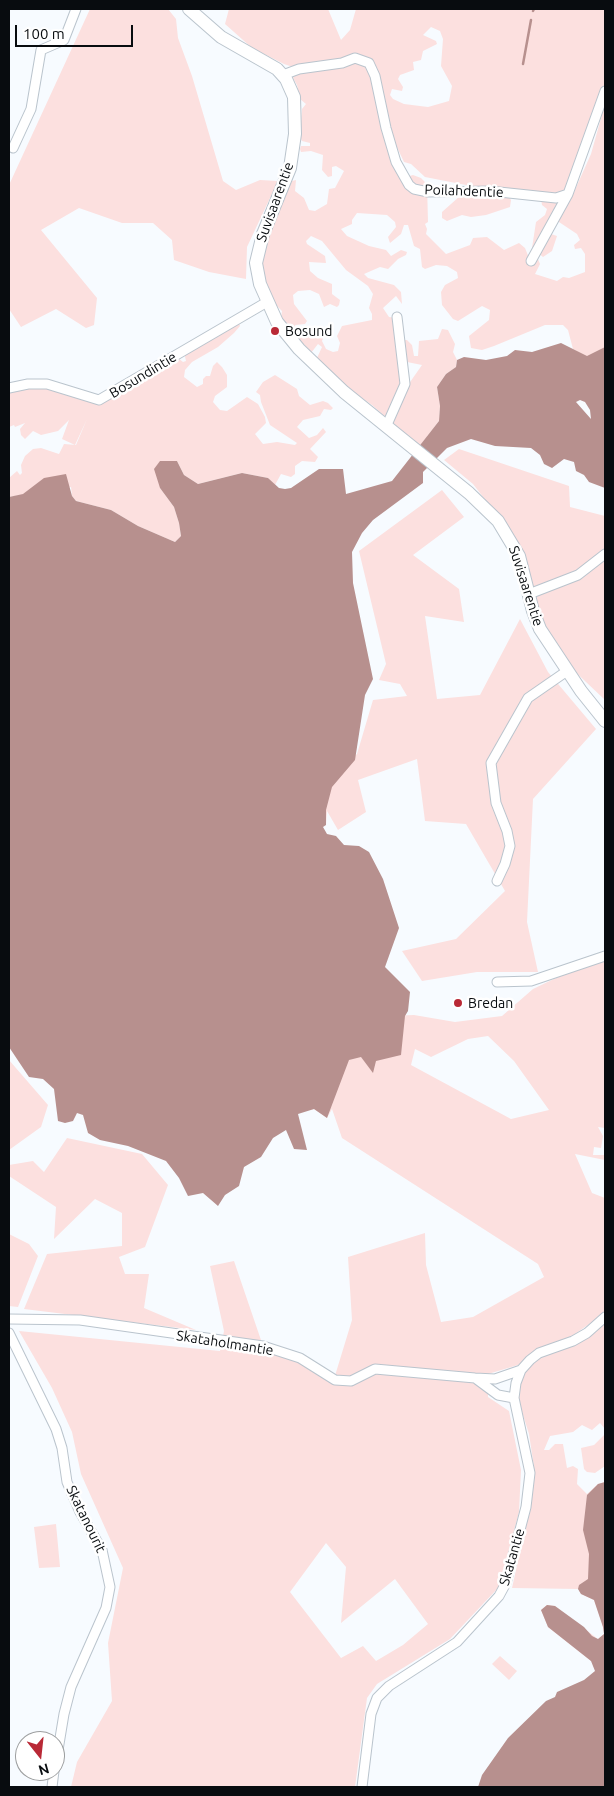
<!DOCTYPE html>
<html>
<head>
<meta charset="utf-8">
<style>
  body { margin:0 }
  #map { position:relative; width:614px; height:1796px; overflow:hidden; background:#f7fbff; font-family:Ubuntu,sans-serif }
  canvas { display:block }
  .frame { position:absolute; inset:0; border:10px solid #080c0f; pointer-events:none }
  .north { position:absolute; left:15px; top:1731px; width:50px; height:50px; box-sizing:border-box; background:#fff; border:1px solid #9c9e9f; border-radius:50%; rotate:164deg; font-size:14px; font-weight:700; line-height:20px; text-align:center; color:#080c0f }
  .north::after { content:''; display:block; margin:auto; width:18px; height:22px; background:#b92936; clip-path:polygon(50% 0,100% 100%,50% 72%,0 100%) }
  .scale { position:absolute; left:15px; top:25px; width:118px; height:22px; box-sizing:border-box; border:2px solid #080c0f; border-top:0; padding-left:6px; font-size:15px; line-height:18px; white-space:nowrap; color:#080c0f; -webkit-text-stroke:4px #fff; paint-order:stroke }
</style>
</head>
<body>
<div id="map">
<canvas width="614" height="1796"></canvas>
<div class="frame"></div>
<div class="north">N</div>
<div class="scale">100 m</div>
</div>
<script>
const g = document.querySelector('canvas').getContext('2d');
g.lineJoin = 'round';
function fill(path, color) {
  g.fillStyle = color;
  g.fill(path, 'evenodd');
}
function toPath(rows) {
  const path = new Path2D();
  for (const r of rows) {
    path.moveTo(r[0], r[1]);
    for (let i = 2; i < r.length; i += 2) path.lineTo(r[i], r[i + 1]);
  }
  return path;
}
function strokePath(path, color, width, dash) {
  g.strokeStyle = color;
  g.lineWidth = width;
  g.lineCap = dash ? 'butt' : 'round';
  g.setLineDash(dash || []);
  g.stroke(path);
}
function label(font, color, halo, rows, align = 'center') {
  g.font = font + ' Ubuntu,sans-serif';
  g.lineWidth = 5;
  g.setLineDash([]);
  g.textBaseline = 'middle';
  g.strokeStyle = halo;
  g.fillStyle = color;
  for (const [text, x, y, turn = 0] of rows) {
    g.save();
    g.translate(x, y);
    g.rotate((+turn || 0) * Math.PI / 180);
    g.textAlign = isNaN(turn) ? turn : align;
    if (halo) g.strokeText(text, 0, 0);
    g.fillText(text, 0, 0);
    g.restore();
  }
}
const green = toPath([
  [90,9,168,9,176,19,178,38,192,76,223,181,236,190,260,180,278,181,247,247,246,279,209,272,174,260,172,240,153,223,122,223,79,208,41,230,97,298,94,325,86,328,56,309,21,327,9,309,9,185],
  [229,9,328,9,341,40,350,30,356,9,605,9,605,83,566,191,558,195,466,185,425,177,411,164,404,162,395,143,383,102,379,73,372,61,365,58,372,71,380,106,406,177,413,175,421,178,427,184,428,222,425,224,427,229,426,234,446,254,470,245,473,238,487,237,504,250,519,243,525,248,529,258,538,259,540,264,535,274,557,281,563,277,569,278,585,272,585,254,581,248,575,249,574,245,580,240,577,234,559,222,558,215,551,234,557,236,552,251,543,257,532,248,536,222,545,215,547,209,542,205,541,199,570,201,591,154,605,104,604,348,587,357,573,349,568,330,563,325,545,325,494,346,482,350,471,348,469,336,489,320,490,310,482,306,458,321,453,319,442,305,441,292,445,285,458,278,457,272,447,266,436,265,425,269,422,267,420,249,414,246,408,225,404,225,401,234,390,243,388,237,396,227,395,222,387,215,357,213,352,220,352,224,341,229,347,236,369,246,386,250,391,256,401,250,407,252,406,255,398,259,388,269,380,267,364,274,368,278,394,285,401,292,402,304,396,296,383,308,389,317,396,318,408,385,422,365,407,362,404,340,407,340,412,345,414,356,418,356,419,341,438,339,442,329,448,330,455,344,453,352,457,360,456,367,446,374,437,387,440,406,439,421,419,447,372,405,352,391,320,361,317,358,322,347,318,344,311,353,288,329,281,318,282,311,271,300,261,266,268,235,292,181,296,180,295,191,304,198,309,210,315,211,327,204,329,189,335,188,344,171,336,166,332,167,332,176,328,177,322,170,323,155,311,151,301,152,300,149,301,146,310,146,310,143,302,141,300,137,302,109,306,104,300,99,297,85,293,78,296,68,284,64,252,48,225,24],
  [431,27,440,31,443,39,441,66,452,86,449,101,428,107,404,104,393,99,390,95,392,89,402,91,403,87,398,79,400,75,414,70,413,62,421,60,423,51,437,44,436,41,423,35],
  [311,236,322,241,346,270,368,286,373,294,369,308,372,314,372,320,342,326,337,336,340,343,338,351,333,352,326,349,322,341,323,338,330,334,329,328,313,329,304,333,296,328,295,325,305,324,307,321,294,304,293,295,298,291,310,290,319,294,324,307,330,304,337,307,339,305,340,300,332,294,332,284,318,278,310,271,309,262,326,263,325,256,307,244,306,241],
  [502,195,508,196,511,200,510,207,486,215,471,217,462,215,447,221,442,218,442,212,460,196],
  [239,323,240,326,234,333,218,347,192,362,185,370,184,377,197,387,203,384,203,379,206,376,210,376,213,366,217,362,222,367,227,375,227,387,215,396,213,402,220,410,227,411,247,397,258,404,265,417,266,423,255,434,263,444,277,442,295,445,297,443,270,425,261,402,260,395,256,392,263,382,275,375,297,389,299,396,310,405,323,401,328,403,333,408,331,410,324,409,320,416,303,420,297,427,309,438,317,435,323,428,326,432,310,449,318,457,315,462,302,461,295,466,295,474,291,477,281,474,275,485,268,478,242,473,198,484,184,475,177,461,160,488,174,507,179,523,181,536,175,542,138,526,111,510,76,501,72,496,71,487,9,497,9,478,17,471,20,475,22,473,21,465,25,456,33,449,41,448,59,454,64,444,76,445,87,419,75,445,62,439,69,420,58,431,41,435,33,431,25,439,21,435,20,429,25,423,15,427,14,425,9,427,9,390,36,384,104,401,178,358,183,362,186,361,184,352],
  [459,449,569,486,570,507,605,516,605,700,567,664,538,620,518,542,473,484,444,460],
  [442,490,464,517,413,555,459,589,464,622,425,616,437,699,480,695,520,619,548,672,596,729,533,799,527,922,538,972,477,972,422,981,402,951,456,939,505,891,466,824,425,821,417,759,358,780,366,812,338,830,327,811,326,825,304,797,357,754,373,700,407,696,400,684,379,680,386,664,359,551],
  [605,960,605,1128,598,1127,603,1136,601,1148,594,1147,593,1155,605,1155,605,1160,575,1154,592,1193,605,1198,605,1313,572,1336,540,1348,518,1365,488,1374,488,1397,509,1411,521,1470,519,1512,499,1587,450,1639,377,1684,367,1698,355,1787,71,1787,77,1762,112,1701,108,1643,123,1568,81,1474,72,1432,52,1388,19,1331,220,1351,224,1331,210,1266,234,1261,263,1346,334,1379,352,1320,348,1257,425,1233,426,1265,441,1322,473,1317,544,1277,538,1264,342,1138,332,1109,327,1118,314,1109,310,1110,307,1099,388,1016,414,1015,455,1022,502,1016,533,989,558,977],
  [488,1036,514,1061,549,1110,511,1119,411,1065,415,1049,431,1057,468,1039],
  [326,1543,346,1567,341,1623,395,1579,428,1624,403,1645,376,1661,363,1646,341,1658,290,1592],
  [9,1060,48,1105,41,1127,9,1150],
  [67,1138,142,1154,168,1185,145,1247,119,1257,125,1274,149,1274,144,1308,196,1330,24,1309,47,1254,122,1246,122,1213,95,1199,54,1239,56,1207,9,1176,9,1165,33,1161,44,1172],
  [9,1234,29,1244,38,1256,18,1307,9,1306],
  [605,1320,605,1429,600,1423,592,1430,582,1425,573,1432,550,1436,544,1450,549,1450,555,1444,563,1444,567,1468,573,1466,578,1469,577,1484,587,1494,598,1484,605,1482,605,1658,591,1661,548,1627,541,1610,547,1605,555,1606,598,1639,604,1634,603,1627,594,1600,581,1594,578,1589,512,1588,533,1493,534,1467,529,1434,518,1399,521,1378,537,1358],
  [605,1434,605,1466,595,1473,587,1472,584,1469,581,1448,594,1445],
  [56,1524,60,1567,39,1568,34,1527],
  [500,1656,517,1671,509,1680,492,1664]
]);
const water = toPath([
  [561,343,587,356,605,347,605,488,589,482,584,475,576,471,574,462,564,459,552,468,544,464,540,455,531,448,495,446,471,439,447,448,423,472,423,483,373,520,362,533,352,552,353,583,373,679,365,695,355,760,332,787,326,810,326,825,323,827,327,834,336,836,344,845,359,846,369,852,383,879,399,928,385,967,410,992,408,1011,405,1016,401,1055,376,1061,373,1073,361,1057,349,1060,327,1118,314,1109,298,1114,307,1150,294,1149,286,1130,273,1138,261,1157,244,1167,239,1186,225,1195,218,1206,203,1193,188,1196,179,1178,166,1161,128,1146,100,1140,88,1133,83,1115,77,1113,73,1121,65,1123,58,1121,54,1089,43,1079,29,1077,9,1047,9,497,23,494,44,478,66,474,72,496,76,501,111,510,138,526,175,542,181,536,179,523,174,507,160,488,154,469,160,461,177,461,184,475,198,484,242,473,268,478,279,488,285,489,291,488,319,469,343,469,346,494,392,481,439,421,440,406,437,387,446,374,456,367,457,360,464,357,486,360,507,356,515,350,532,352],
  [580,400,585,402,590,410,591,419,576,402],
  [605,1482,605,1787,478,1787,482,1775,508,1738,546,1701,555,1697,557,1692,584,1680,595,1671,591,1661,548,1627,541,1610,547,1605,555,1606,584,1627,592,1636,598,1639,604,1634,603,1627,594,1600,581,1594,578,1589,579,1585,588,1579,589,1554,583,1530,587,1495,598,1484]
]);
const stream = toPath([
  [533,11,534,9],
  [523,64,531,20]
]);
const street = toPath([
  [283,75,299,69,342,63,355,58,369,63,375,76,386,128,396,162,409,185,414,189,428,192,490,191,556,198,568,194,605,91],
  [13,148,31,109,41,50,64,40,76,9],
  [531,261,568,194],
  [9,388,28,384,47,384,99,400,267,302],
  [386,427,405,384,397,317],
  [529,594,578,575,605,554],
  [497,881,505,864,510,846,507,831,496,803,491,763,528,698,567,671],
  [497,982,531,981,605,956],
  [9,1319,80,1320,263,1346,300,1358,335,1380,351,1381,375,1369,475,1378,495,1379,521,1370],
  [9,1333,56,1429,62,1448,67,1482,80,1512,102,1550,110,1587,106,1608,71,1687,64,1714,55,1768],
  [475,1378,498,1395,514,1398],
  [52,1787,54,1771],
  [362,1787,371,1714,377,1698,389,1686,457,1642,499,1596,506,1583,526,1507,530,1473,514,1398,516,1383,521,1370,530,1360,539,1353,573,1341,587,1333,605,1317]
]);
const secondary = toPath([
  [189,9,221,37,277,69,286,79,294,97,295,134,290,168,263,234,256,263,260,284,277,322,299,349,344,392,469,493,498,521,519,556,533,611,540,629,581,691,605,721]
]);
const markers = [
  [275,331,5,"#b92936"],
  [458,1003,5,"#b92936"]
];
const streetNames = [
  ["Poilahdentie",464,191,2],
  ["Suvisaarentie",275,202,-70],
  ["Bosundintie",143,375,-31],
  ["Suvisaarentie",526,586,72],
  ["Skataholmantie",225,1343,9],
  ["Skatanourit",86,1519,64],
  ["Skatantie",512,1557,-74]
];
const poiNames = [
  ["Bosund",285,331],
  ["Bredan",468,1003]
];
fill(green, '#fce0df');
fill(water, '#b7908e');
strokePath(stream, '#b7908e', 2.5);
strokePath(street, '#bac4cd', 11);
strokePath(secondary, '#bac4cd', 14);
strokePath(street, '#fff', 9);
strokePath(secondary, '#fff', 12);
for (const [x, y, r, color] of markers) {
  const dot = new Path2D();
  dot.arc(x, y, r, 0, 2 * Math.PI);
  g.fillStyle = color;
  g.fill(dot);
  strokePath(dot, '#fff', 2);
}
label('14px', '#080c0f', '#fff', streetNames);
label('14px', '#080c0f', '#fff', poiNames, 'left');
</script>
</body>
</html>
